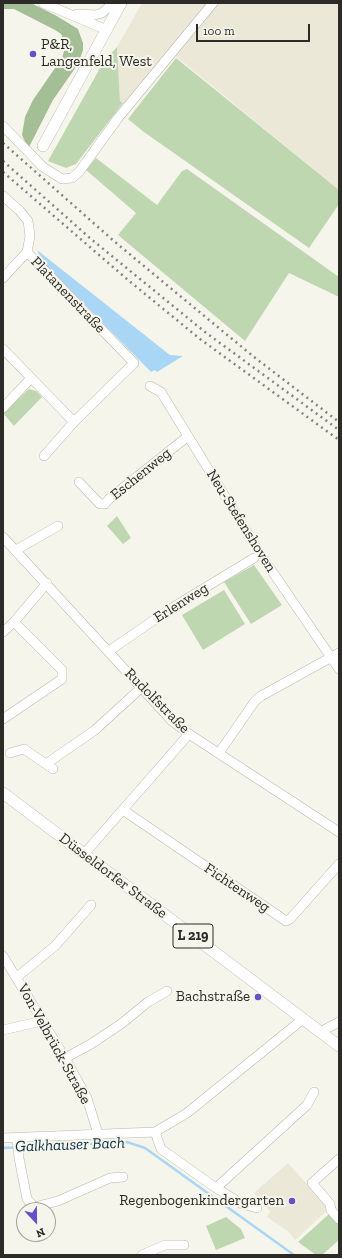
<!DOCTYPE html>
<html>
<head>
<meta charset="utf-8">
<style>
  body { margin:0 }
  #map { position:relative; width:342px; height:1258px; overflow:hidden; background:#f6f5ec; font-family:"Zilla Slab",serif }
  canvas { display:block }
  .frame { position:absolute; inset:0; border:4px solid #2c2b28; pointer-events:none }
  .north { position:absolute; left:16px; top:1202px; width:40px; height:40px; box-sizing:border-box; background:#f6f5ec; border:1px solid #a5a49e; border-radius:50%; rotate:158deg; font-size:11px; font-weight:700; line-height:16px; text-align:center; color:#2c2b28 }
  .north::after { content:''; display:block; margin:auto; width:14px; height:18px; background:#6450c9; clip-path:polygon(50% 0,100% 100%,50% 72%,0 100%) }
  .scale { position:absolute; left:196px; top:24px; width:114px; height:18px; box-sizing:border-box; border:2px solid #2c2b28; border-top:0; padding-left:5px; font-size:12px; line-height:14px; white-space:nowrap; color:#2c2b28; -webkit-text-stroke:3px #f6f5ec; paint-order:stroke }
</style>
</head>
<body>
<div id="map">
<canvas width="342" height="1258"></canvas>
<div class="frame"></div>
<div class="north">N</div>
<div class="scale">100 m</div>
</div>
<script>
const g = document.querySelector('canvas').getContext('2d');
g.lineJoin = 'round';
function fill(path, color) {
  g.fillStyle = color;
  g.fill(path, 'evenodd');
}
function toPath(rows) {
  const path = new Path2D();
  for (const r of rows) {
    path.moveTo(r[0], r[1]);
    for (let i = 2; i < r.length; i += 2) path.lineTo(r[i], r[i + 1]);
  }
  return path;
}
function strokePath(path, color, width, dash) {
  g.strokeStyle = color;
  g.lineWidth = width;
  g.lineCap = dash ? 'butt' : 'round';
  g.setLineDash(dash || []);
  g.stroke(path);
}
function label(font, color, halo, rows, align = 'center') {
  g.font = font + ' "Zilla Slab",serif';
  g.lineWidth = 4;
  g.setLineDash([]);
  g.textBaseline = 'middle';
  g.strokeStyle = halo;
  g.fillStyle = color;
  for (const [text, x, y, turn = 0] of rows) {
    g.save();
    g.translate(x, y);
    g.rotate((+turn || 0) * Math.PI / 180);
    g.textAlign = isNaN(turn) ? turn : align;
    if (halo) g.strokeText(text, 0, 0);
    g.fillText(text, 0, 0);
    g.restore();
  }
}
const built = toPath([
  [142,3,339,3,339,190,172,53,129,106,120,101,117,47],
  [288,1163,329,1209,295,1240,289,1232,267,1217,270,1211,254,1193]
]);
const green = toPath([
  [117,47,120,101,123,103,76,164,66,168,48,161,104,61],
  [176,58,339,190,339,204,309,248,144,132,128,119],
  [96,158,157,205,182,171,187,169,339,277,339,297,289,273,245,341,118,235,136,213,86,170],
  [29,389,36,391,42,397,14,426,3,413],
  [117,516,131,538,123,544,107,526],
  [254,565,282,605,251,624,224,582],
  [224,590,245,624,203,650,182,615],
  [329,1214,339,1225,339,1240,322,1255,316,1255,298,1242],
  [226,1217,241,1229,245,1238,216,1250,206,1226]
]);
const forest = toPath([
  [3,3,31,3,55,15,78,29,83,43,83,50,78,64,53,100,29,147,26,144,22,135,25,117,33,100,62,58,66,44,61,34,55,30,14,9,3,9]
]);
const water = toPath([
  [37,250,170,355,183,356,157,372,155,370,151,372,42,261]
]);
const stream = toPath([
  [3,1148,127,1142,145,1148,294,1255]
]);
const minor = toPath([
  [43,3,107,30],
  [77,14,95,15,102,13,113,3],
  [3,126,43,167,62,179,72,178,79,172,118,118,213,3],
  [3,196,19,210,28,221,30,236,27,252],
  [3,278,27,252,134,363,74,422,3,349],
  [150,386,161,392,261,555,339,669],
  [3,408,31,378],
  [44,456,74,422],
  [79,482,100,504,105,504,109,499,187,437],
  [3,537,172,721,189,734,339,832],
  [16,550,58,526],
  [3,632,14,622,47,583],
  [109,651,170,609,254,558],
  [3,719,62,679,62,670,14,622],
  [10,753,24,749,53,769],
  [219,753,255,701,261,696,339,653],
  [46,764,95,730,141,688],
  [123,810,286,921,290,919,339,864],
  [84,854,189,734],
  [3,956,65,1058,87,1098,98,1134],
  [17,977,55,946,91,905],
  [3,1030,42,1021],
  [320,1032,339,1022],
  [65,1058,91,1044,121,1024,148,1002,167,991],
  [155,1132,161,1149,216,1188,242,1204,257,1208],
  [3,1138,155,1132,187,1113,303,1019],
  [17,1138,19,1158,27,1199,34,1207,58,1201,110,1178,123,1177],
  [339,1159,312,1183,330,1204,331,1210,339,1219],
  [216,1188,307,1105,314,1092],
  [142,1255,165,1245,184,1245]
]);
const major = toPath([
  [43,146,121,3],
  [3,793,339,1046]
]);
const rail = toPath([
  [3,143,115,242,174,291,254,357,339,422],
  [3,161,91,239,205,332,339,430],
  [3,172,128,280,200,339,339,440]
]);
const markers = [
  [33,54,4,"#6450c9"],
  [258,997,4,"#6450c9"],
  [292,1201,4,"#6450c9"]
];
const shields = [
  [193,936,40]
];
const shieldNames = [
  ["L 219",193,936]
];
const poiNames = [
  ["P&R,",41,45,"left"],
  ["Langenfeld, West",41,62,"left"],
  ["Bachstraße",250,997],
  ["Regenbogenkindergarten",284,1201]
];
const streetNames = [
  ["Platanenstraße",68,295,46],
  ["Eschenweg",141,474,-39],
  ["Neu-Stefenshoven",241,521,58],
  ["Erlenweg",181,603,-32],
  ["Rudolfstraße",157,701,45],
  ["Düsseldorfer Straße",113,876,37],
  ["Fichtenweg",237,888,34],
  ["Von-Velbrück-Straße",54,1044,61]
];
const waterNames = [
  ["Galkhauser Bach",70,1145,-2]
];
fill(built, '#ebe8d8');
fill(green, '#bed7b1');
fill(forest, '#a4bf96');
fill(water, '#aad6f6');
strokePath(stream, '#aad6f6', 2.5);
strokePath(minor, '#b9b7af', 10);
strokePath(major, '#b9b7af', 12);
strokePath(minor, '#fff', 9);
strokePath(major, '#fff', 11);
strokePath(rail, '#85847e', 2.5, [2, 4]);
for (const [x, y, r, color] of markers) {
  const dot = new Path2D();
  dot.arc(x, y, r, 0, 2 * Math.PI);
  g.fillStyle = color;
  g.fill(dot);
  strokePath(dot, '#f6f5ec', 1.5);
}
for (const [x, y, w] of shields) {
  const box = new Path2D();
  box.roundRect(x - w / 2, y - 12, w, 24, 3);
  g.fillStyle = '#f6f5ec';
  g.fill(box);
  strokePath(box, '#2c2b28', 1);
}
label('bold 14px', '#2c2b28', null, shieldNames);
label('15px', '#2c2b28', '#f6f5ec', poiNames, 'right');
label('15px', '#2c2b28', '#f6f5ec', streetNames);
label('italic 16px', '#092d43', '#f6f5ec', waterNames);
</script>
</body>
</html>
